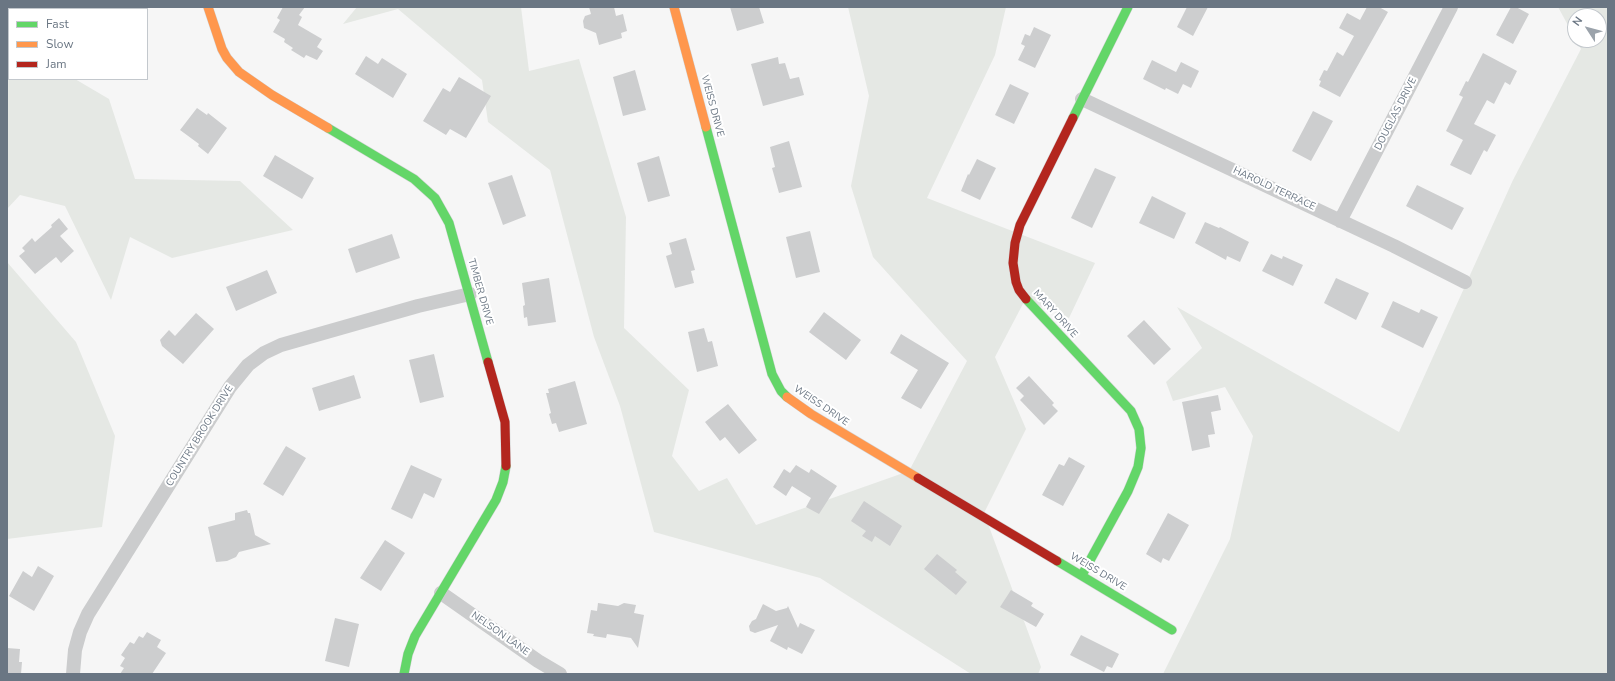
<!DOCTYPE html>
<html>
<head>
<meta charset="utf-8">
<style>
  body { margin:0 }
  #map { position:relative; width:1615px; height:681px; overflow:hidden; background:#f6f6f6; font-family:"Nunito Sans",sans-serif }
  canvas { display:block }
  .frame { position:absolute; inset:0; border:8px solid #6a7683; pointer-events:none }
  .legend { position:absolute; left:8px; top:8px; width:140px; height:72px; box-sizing:border-box; background:#fff; border:1px solid #c3c8cd; margin:0; padding:5px 7px; list-style:none; font-size:12px; color:#6a7683 }
  .legend li { display:flex; align-items:center; gap:8px; height:20px }
  .legend b { width:20px; border:1px solid #c3c8cd }
  .north { position:absolute; left:1567px; top:8px; width:40px; height:40px; box-sizing:border-box; background:#fff; border:1px solid #c3c8cd; border-radius:50%; rotate:306deg; font-size:11px; font-weight:700; line-height:16px; text-align:center; color:#6a7683 }
  .north::after { content:''; display:block; margin:auto; width:14px; height:18px; background:#9ba3ab; clip-path:polygon(50% 0,100% 100%,50% 72%,0 100%) }
</style>
</head>
<body>
<div id="map">
<canvas width="1615" height="681"></canvas>
<div class="frame"></div>
<ul class="legend">
<li><b style="height:5px;background:#63d668"></b>Fast</li>
<li><b style="height:5px;background:#ff974d"></b>Slow</li>
<li><b style="height:5px;background:#b3261e"></b>Jam</li>
</ul>
<div class="north">N</div>
</div>
<script>
const g = document.querySelector('canvas').getContext('2d');
g.lineJoin = 'round';
function fill(path, color) {
  g.fillStyle = color;
  g.fill(path, 'evenodd');
}
function toPath(rows) {
  const path = new Path2D();
  for (const r of rows) {
    path.moveTo(r[0], r[1]);
    for (let i = 2; i < r.length; i += 2) path.lineTo(r[i], r[i + 1]);
  }
  return path;
}
function strokePath(path, color, width, dash) {
  g.strokeStyle = color;
  g.lineWidth = width;
  g.lineCap = dash ? 'butt' : 'round';
  g.setLineDash(dash || []);
  g.stroke(path);
}
function label(font, color, halo, rows, align = 'center') {
  g.font = font + ' "Nunito Sans",sans-serif';
  g.lineWidth = 4;
  g.setLineDash([]);
  g.textBaseline = 'middle';
  g.strokeStyle = halo;
  g.fillStyle = color;
  for (const [text, x, y, turn = 0] of rows) {
    g.save();
    g.translate(x, y);
    g.rotate((+turn || 0) * Math.PI / 180);
    g.textAlign = isNaN(turn) ? turn : align;
    if (halo) g.strokeText(text, 0, 0);
    g.fillText(text, 0, 0);
    g.restore();
  }
}
const green = toPath([
  [7,7,63,7,63,9,9,9,9,79,75,79,109,99,135,179,240,181,293,230,172,258,130,237,111,300,65,206,20,195,7,209],
  [357,7,521,7,529,71,579,59,626,217,624,328,689,390,672,456,699,491,727,478,756,525,909,471,967,361,873,257,851,186,869,96,848,7,1006,7,995,55,927,198,1095,263,1069,318,1025,300,995,357,1026,429,984,513,1041,667,1038,674,971,674,820,578,654,532,620,406,594,337,550,170,488,122,482,80,398,9,343,24],
  [1558,7,1608,7,1608,674,1163,674,1230,539,1253,436,1225,387,1173,401,1166,382,1202,348,1177,307,1399,432,1513,180,1581,49,1576,40,1599,40,1599,16,1575,16,1575,38],
  [7,262,76,342,115,436,102,527,7,539]
]);
const building = toPath([
  [283,7,305,7,299,15,302,17,298,25,322,39,317,47,323,51,317,60,306,55,304,58,291,50,293,48,284,42,285,39,273,32,280,20,277,18],
  [589,7,614,7,616,16,623,14,627,31,621,33,622,38,599,45,596,33,584,28,583,21,585,16,591,14],
  [730,7,759,7,764,23,737,31],
  [1187,7,1208,7,1193,36,1177,27],
  [1367,7,1379,7,1388,12,1340,97,1319,86,1321,81,1319,80,1324,70,1327,71,1337,52,1343,56,1354,36,1339,28,1347,13,1360,20],
  [1511,7,1516,7,1529,14,1513,44,1496,35],
  [1034,27,1051,35,1035,68,1018,60,1025,46,1021,44,1025,34,1030,36],
  [1483,53,1517,71,1510,85,1505,82,1494,104,1487,100,1474,124,1496,135,1487,152,1484,150,1471,175,1450,165,1463,140,1446,131,1463,97,1459,95,1466,81,1468,82],
  [366,56,378,64,382,58,407,74,393,98,355,74],
  [778,57,779,64,785,63,790,79,799,77,804,95,763,106,751,64],
  [1152,60,1176,72,1181,62,1199,71,1191,88,1183,84,1178,94,1166,88,1165,90,1143,79],
  [635,70,646,110,623,116,613,77],
  [459,77,491,96,466,138,450,129,446,135,423,121,443,88,450,92],
  [1010,84,1029,93,1014,124,995,115],
  [197,108,207,115,208,113,227,128,208,154,198,146,199,144,180,130],
  [1313,111,1333,121,1311,161,1292,151],
  [789,141,802,187,779,193,772,168,775,167,770,147],
  [275,155,314,178,302,199,263,176],
  [659,156,670,196,648,202,637,163],
  [977,159,996,168,980,200,961,191,968,174,969,175],
  [1095,168,1116,177,1092,228,1071,218],
  [512,175,526,216,503,225,488,183],
  [1417,185,1464,208,1452,230,1406,206],
  [1152,196,1186,213,1174,239,1139,223],
  [59,218,68,229,60,236,74,251,61,263,56,257,35,274,19,256,25,251,22,248,32,238,35,242,52,227,51,225],
  [1205,222,1219,228,1220,227,1249,242,1240,262,1227,256,1226,260,1195,243],
  [810,231,820,272,796,278,786,237],
  [392,234,400,258,356,273,348,249],
  [686,238,695,270,691,271,694,283,675,288,666,256,672,254,669,243],
  [1271,254,1282,259,1283,256,1303,265,1293,286,1262,271],
  [267,270,277,293,236,311,226,287],
  [549,278,556,322,528,326,527,317,524,318,523,306,525,305,522,283],
  [1336,278,1369,293,1356,320,1324,303],
  [1393,301,1419,313,1421,309,1438,317,1423,348,1381,327],
  [824,312,861,340,846,360,809,332],
  [196,313,214,329,183,364,162,346,160,340,169,330,175,336],
  [1144,320,1171,349,1154,365,1127,336],
  [704,328,708,342,712,341,718,366,697,372,688,332],
  [901,334,949,363,921,409,901,398,918,370,890,353],
  [434,354,444,397,420,403,409,360],
  [354,375,361,398,319,411,312,388],
  [1029,376,1054,403,1052,405,1058,411,1044,425,1020,400,1024,396,1016,388],
  [575,381,587,424,559,432,556,423,552,424,549,414,551,413,546,393,549,393,548,389],
  [1218,395,1221,410,1211,412,1215,434,1208,435,1210,447,1192,451,1182,402],
  [728,404,757,440,739,454,725,437,720,441,705,422],
  [286,446,306,458,283,496,263,484],
  [1069,457,1085,466,1063,506,1042,495,1059,464,1064,466],
  [411,465,442,479,434,498,424,493,412,519,391,509],
  [796,465,809,473,811,469,837,486,819,514,806,507,811,498,792,486,786,496,773,487,784,469,790,473],
  [864,501,902,526,890,546,875,536,872,542,862,536,866,531,851,521],
  [247,510,248,513,250,513,255,535,271,544,239,552,236,557,227,561,216,562,208,527,235,520,235,513],
  [1168,513,1189,525,1169,561,1163,558,1161,563,1146,554],
  [385,540,405,553,381,591,360,578],
  [937,554,957,570,955,572,967,582,956,595,924,569],
  [38,566,54,576,34,611,9,596,23,571,32,577],
  [1011,590,1033,603,1031,606,1044,614,1036,627,1000,607],
  [598,603,618,606,624,603,636,605,634,613,644,615,638,648,631,638,607,634,606,638,593,636,594,634,587,633,591,610,597,611],
  [763,604,776,611,787,608,788,606,798,628,800,623,815,630,802,654,788,647,787,650,770,641,778,625,755,633,750,631,749,626,752,621,756,619],
  [335,618,359,624,349,667,325,661],
  [147,632,161,640,157,647,166,653,152,674,120,674,124,668,120,666,125,658,121,655,130,642,134,644,139,636,143,638],
  [1081,635,1119,654,1112,668,1107,666,1104,672,1070,655],
  [7,648,20,649,19,662,22,662,21,674,7,674]
]);
const street = toPath([
  [1082,99,1394,246,1465,282],
  [1340,221,1451,7],
  [441,593,538,661,560,674],
  [73,674,75,650,80,632,88,614,230,387,248,365,264,353,281,345,418,306,470,294]
]);
const fast = toPath([
  [1073,118,1128,7],
  [706,127,772,374,781,391,787,397],
  [328,128,414,179,435,198,449,223,488,362],
  [1026,299,1131,411,1139,429,1141,448,1138,467,1128,491,1082,575],
  [1057,561,1172,630],
  [404,674,408,654,415,636,496,500,503,482,506,466]
]);
const slow = toPath([
  [208,7,222,49,227,58,239,72,272,95,328,128],
  [674,7,706,127],
  [787,397,811,414,918,478]
]);
const jam = toPath([
  [1026,299,1019,290,1016,282,1013,263,1015,243,1020,225,1073,118],
  [488,362,505,422,506,466],
  [918,478,1057,561]
]);
const streetNames = [
  ["WEISS DRIVE",712,106,75],
  ["DOUGLAS DRIVE",1396,114,-63],
  ["HAROLD TERRACE",1274,189,25],
  ["TIMBER DRIVE",480,292,74],
  ["MARY DRIVE",1055,314,48],
  ["WEISS DRIVE",821,406,34],
  ["COUNTRY BROOK DRIVE",200,436,-58],
  ["WEISS DRIVE",1098,572,31],
  ["NELSON LANE",500,634,35]
];
fill(green, '#e5e8e4');
fill(building, '#cdcecf');
strokePath(fast, '#d2d3d4', 10);
strokePath(slow, '#d2d3d4', 10);
strokePath(jam, '#d2d3d4', 10);
strokePath(street, '#cbcccd', 14);
strokePath(fast, '#63d668', 9);
strokePath(slow, '#ff974d', 9);
strokePath(jam, '#b3261e', 9);
label('10px', '#6a7683', '#fff', streetNames);
</script>
</body>
</html>
